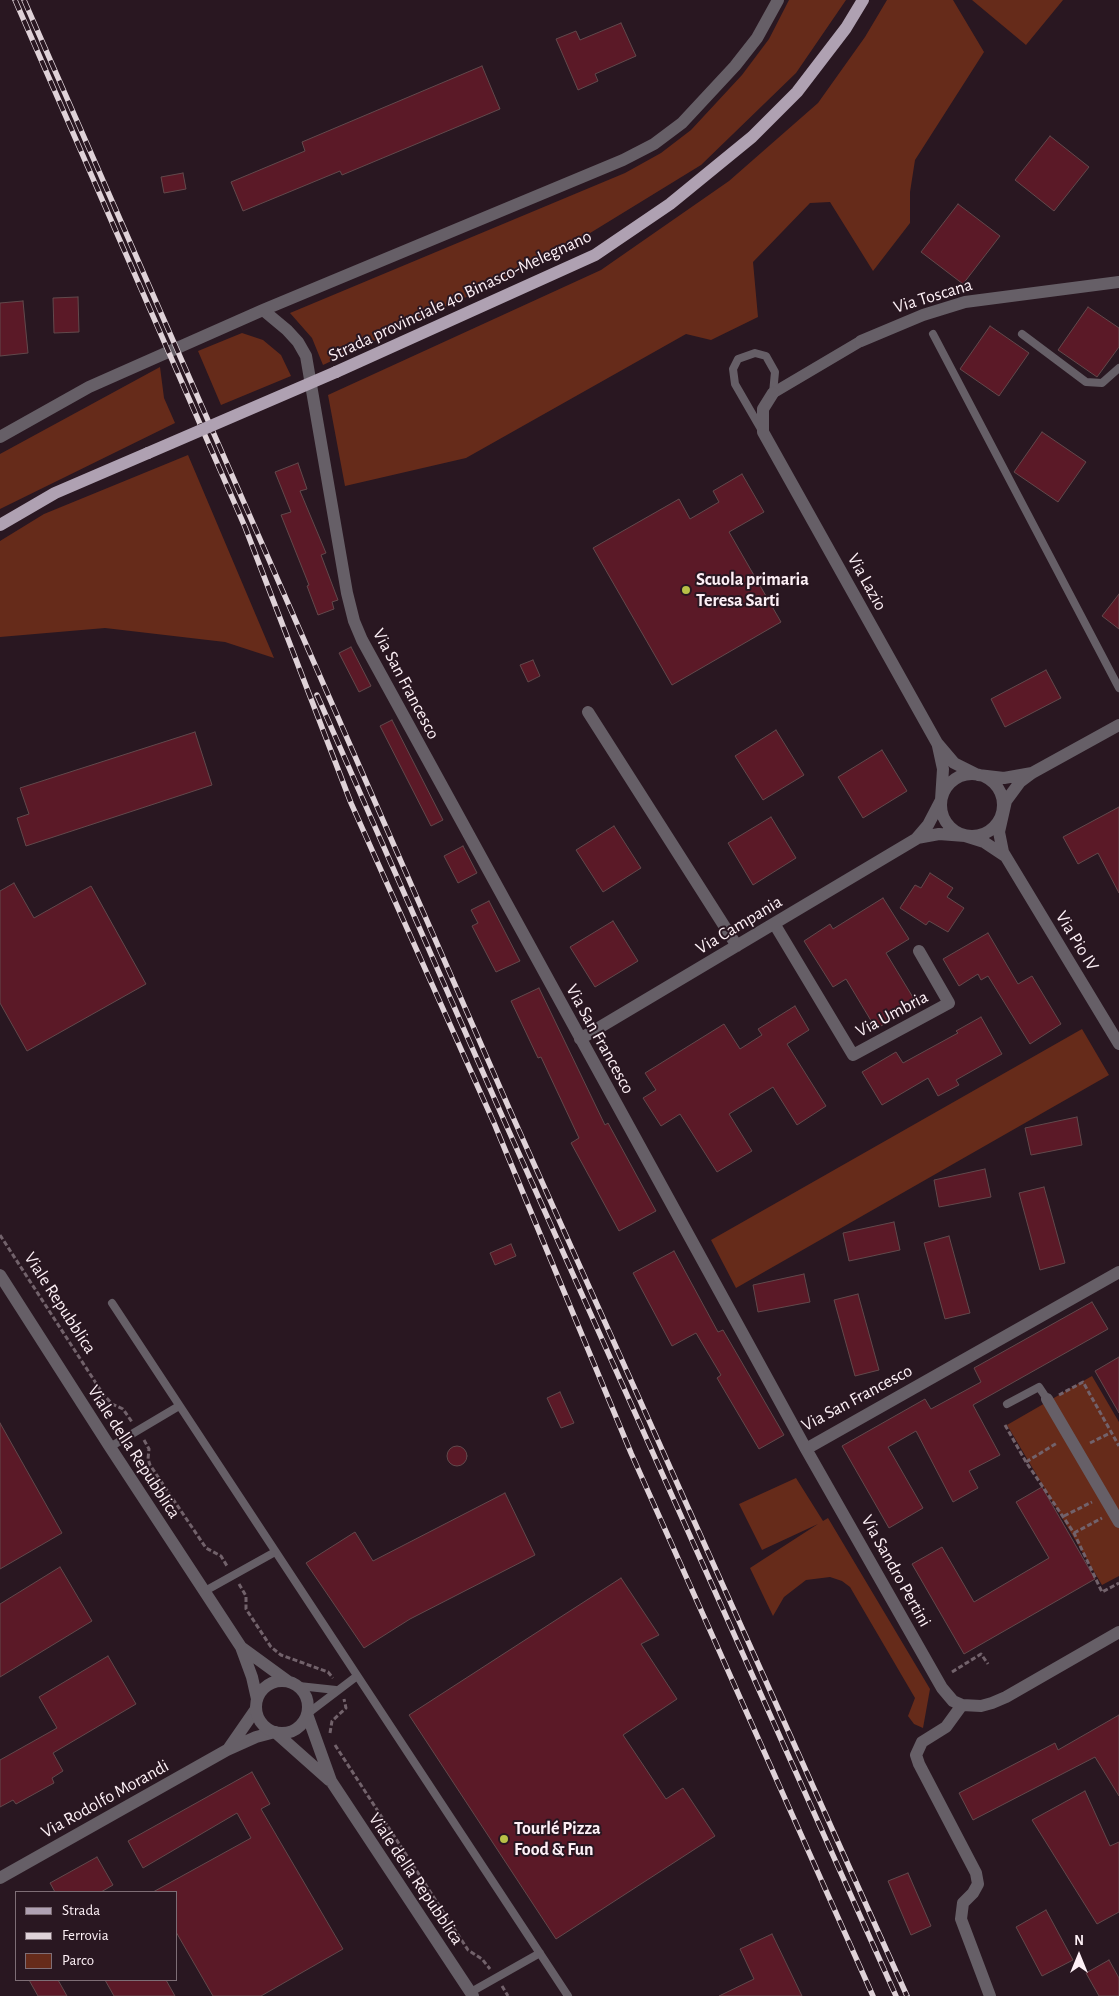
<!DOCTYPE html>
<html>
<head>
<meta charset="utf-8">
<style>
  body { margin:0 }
  #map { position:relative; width:1119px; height:1996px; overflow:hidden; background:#291721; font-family:"Alegreya Sans",sans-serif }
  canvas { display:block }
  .legend { position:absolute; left:15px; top:1891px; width:162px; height:90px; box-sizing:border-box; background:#291721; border:1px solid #7e6e76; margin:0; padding:6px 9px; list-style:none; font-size:15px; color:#fdf0f6 }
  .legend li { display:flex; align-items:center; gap:10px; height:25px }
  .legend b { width:25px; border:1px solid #7e6e76 }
  .north { position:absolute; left:1054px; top:1931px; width:50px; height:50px; -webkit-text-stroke:4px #291721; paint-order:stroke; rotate:0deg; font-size:14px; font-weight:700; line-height:20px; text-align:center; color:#fdf0f6 }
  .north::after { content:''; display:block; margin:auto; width:18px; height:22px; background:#fdf0f6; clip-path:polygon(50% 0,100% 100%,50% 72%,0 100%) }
</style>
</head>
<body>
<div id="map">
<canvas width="1119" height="1996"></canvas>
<ul class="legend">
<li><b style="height:6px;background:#afa1b2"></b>Strada</li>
<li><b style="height:6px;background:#dfd2d8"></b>Ferrovia</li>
<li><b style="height:14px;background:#662b1a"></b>Parco</li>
</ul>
<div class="north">N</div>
</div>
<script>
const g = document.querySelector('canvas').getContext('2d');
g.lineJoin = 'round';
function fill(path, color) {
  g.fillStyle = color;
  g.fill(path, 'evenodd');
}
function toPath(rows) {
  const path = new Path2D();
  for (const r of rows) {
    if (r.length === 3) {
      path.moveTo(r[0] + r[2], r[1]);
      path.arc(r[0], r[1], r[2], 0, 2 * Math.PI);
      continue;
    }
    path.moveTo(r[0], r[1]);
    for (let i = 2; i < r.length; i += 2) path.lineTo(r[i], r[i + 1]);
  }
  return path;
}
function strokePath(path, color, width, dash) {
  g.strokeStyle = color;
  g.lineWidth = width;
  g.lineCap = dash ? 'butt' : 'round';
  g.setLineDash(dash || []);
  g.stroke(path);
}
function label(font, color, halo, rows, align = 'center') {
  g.font = font + ' "Alegreya Sans",sans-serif';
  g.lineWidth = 4;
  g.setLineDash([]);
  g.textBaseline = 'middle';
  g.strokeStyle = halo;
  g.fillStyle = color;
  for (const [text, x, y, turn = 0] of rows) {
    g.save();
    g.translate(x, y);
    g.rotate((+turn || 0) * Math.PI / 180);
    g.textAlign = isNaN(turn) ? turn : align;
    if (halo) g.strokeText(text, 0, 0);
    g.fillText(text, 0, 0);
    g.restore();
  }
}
const green = toPath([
  [789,0,846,0,796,73,701,165,551,257,323,365,312,338,290,313,625,173,661,153,691,130,742,75,769,39],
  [887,0,953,0,984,52,915,160,910,192,910,223,873,271,830,202,810,203,753,262,758,317,711,340,686,334,466,458,345,486,328,395,601,270,729,181,818,103,865,37],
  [972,0,1063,0,1026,45],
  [242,333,263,340,281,355,291,376,221,405,198,351],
  [160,367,164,398,175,423,0,509,0,454],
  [188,455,274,658,225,642,105,628,0,637,0,541,44,514],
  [1082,1029,1109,1075,736,1288,711,1240],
  [1092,1376,1119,1422,1119,1576,1102,1585,1007,1425],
  [796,1478,823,1521,828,1518,930,1689,923,1728,914,1724,908,1716,915,1698,850,1587,842,1581,830,1577,806,1580,784,1597,773,1616,750,1568,818,1524,762,1550,739,1504]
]);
const building = toPath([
  [621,23,636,56,595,74,598,81,578,90,556,39,576,31,580,40,621,23],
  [482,66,500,109,342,175,340,171,243,211,231,182,305,151,302,142,482,66],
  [1050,136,1089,167,1054,211,1015,180,1050,136],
  [183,173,186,189,164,193,161,177,183,173],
  [958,204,1000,236,963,284,921,252,958,204],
  [78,297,79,332,54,333,53,298,78,297],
  [23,301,28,353,0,356,0,303,23,301],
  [1088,307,1119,328,1119,347,1097,377,1058,350,1088,307],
  [990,326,1029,353,999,396,960,369,990,326],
  [1042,432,1086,462,1058,502,1014,472,1042,432],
  [298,463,307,489,300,491,326,553,321,555,338,600,332,602,334,609,318,615,307,586,309,585,281,515,291,512,275,472,298,463],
  [742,474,764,512,729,532,781,622,672,685,593,548,679,499,690,519,719,502,713,491,742,474],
  [1119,594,1119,629,1102,616,1119,594],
  [351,647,371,686,359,692,339,653,351,647],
  [533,660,540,676,528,682,520,665,533,660],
  [1046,670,1061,698,1005,727,991,699,1046,670],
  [392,720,443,820,431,826,380,726,392,720],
  [776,730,804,775,763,800,735,756,776,730],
  [195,732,212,785,26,846,17,818,29,814,20,788,195,732],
  [882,750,907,791,863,818,838,777,882,750],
  [1119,807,1119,893,1098,853,1078,864,1063,837,1119,807],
  [771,817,796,858,753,885,728,843,771,817],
  [614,826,641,868,603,892,576,850,614,826],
  [463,846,477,873,458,883,444,856,463,846],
  [930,873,953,888,947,897,964,908,948,932,929,921,926,925,900,908,915,885,921,888,930,873],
  [14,883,34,918,91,886,146,984,27,1051,0,1003,0,891,14,883],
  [883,898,909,939,886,953,917,1004,876,1029,846,979,833,987,804,941,830,924,833,929,883,898],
  [489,901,520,961,496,972,472,926,478,923,471,910,489,901],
  [613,921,638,961,595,987,570,947,613,921],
  [988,933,1018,984,1032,976,1061,1024,1030,1044,988,976,981,980,978,974,959,986,943,959,988,933],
  [539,988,605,1125,608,1123,656,1211,619,1231,571,1143,579,1138,541,1057,538,1058,511,1001,539,988],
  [795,1006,809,1030,787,1044,826,1106,797,1125,773,1087,729,1114,752,1151,717,1172,680,1114,661,1126,643,1098,656,1090,645,1073,724,1024,740,1049,762,1035,758,1029,795,1006],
  [981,1017,1002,1054,956,1080,959,1085,938,1096,928,1078,882,1105,862,1072,896,1052,903,1063,958,1033,956,1031,981,1017],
  [1077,1117,1082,1145,1031,1155,1025,1128,1077,1117],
  [985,1169,991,1197,939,1207,934,1180,985,1169],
  [1044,1187,1065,1263,1040,1270,1019,1193,1044,1187],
  [894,1222,900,1250,849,1261,843,1233,894,1222],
  [949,1236,970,1313,945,1319,924,1243,949,1236],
  [511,1244,516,1256,495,1265,490,1253,511,1244],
  [674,1251,718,1332,723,1330,784,1435,759,1449,717,1378,721,1375,696,1333,672,1346,633,1273,674,1251],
  [804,1274,810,1302,758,1312,753,1285,804,1274],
  [858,1294,879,1370,855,1376,834,1300,858,1294],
  [1092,1302,1108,1329,973,1405,1000,1455,969,1471,978,1488,953,1502,916,1431,888,1447,923,1508,889,1528,842,1446,925,1399,931,1409,981,1382,974,1368,1092,1302],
  [1119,1357,1119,1413,1095,1371,1119,1357],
  [560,1392,574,1423,561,1428,547,1398,560,1392],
  [0,1423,62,1533,0,1569,0,1423],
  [457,1456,10],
  [1042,1487,1095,1579,964,1654,912,1564,942,1547,974,1602,1049,1558,1016,1502,1042,1487],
  [505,1493,535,1555,410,1619,364,1648,306,1563,355,1532,373,1561,505,1493],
  [60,1567,92,1621,0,1677,0,1604,60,1567],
  [621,1578,659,1635,641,1644,677,1699,623,1735,666,1799,683,1788,715,1836,556,1939,409,1715,621,1578],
  [108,1656,136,1704,53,1753,63,1771,52,1778,54,1783,16,1804,13,1800,0,1807,0,1760,57,1728,39,1697,108,1656],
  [1119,1715,1119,1796,1095,1757,973,1820,959,1793,1055,1743,1058,1750,1119,1715],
  [252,1772,270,1804,261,1809,343,1949,261,1996,213,1996,176,1932,176,1892,153,1892,251,1838,237,1813,143,1868,128,1841,252,1772],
  [1085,1791,1110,1846,1119,1842,1119,1912,1097,1924,1032,1820,1085,1791],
  [97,1857,113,1885,101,1892,55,1892,50,1883,97,1857],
  [908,1873,931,1926,911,1935,888,1881,908,1873],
  [1046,1910,1073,1960,1042,1976,1016,1927,1046,1910],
  [772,1934,802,1996,719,1996,754,1979,740,1949,772,1934],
  [1109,1960,1119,1978,1119,1996,1099,1996,1086,1973,1109,1960],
  [29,1980,58,1980,67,1996,38,1996,29,1980],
  [105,1980,166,1980,175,1996,114,1996,105,1980]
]);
const path = toPath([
  [0,1235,103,1394,112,1404,123,1409,132,1422],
  [1059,1395,1083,1382,1119,1446],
  [1005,1425,1026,1462,1074,1533,1102,1592,1119,1583],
  [144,1440,149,1449,148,1459,150,1465,206,1548,221,1556,227,1566],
  [1090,1443,1112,1432],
  [1026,1462,1057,1443],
  [1064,1516,1092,1502],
  [1074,1533,1102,1518],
  [239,1584,246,1596,246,1609,271,1647,281,1655,328,1672,333,1678],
  [952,1672,981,1654,988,1664],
  [330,1733,332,1721,346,1708,344,1699],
  [335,1745,468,1950,482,1959,490,1969],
  [502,1986,508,1996]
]);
const service = toPath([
  [933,334,1119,688],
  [1022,334,1086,382,1102,383,1119,368],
  [761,429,735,384,733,369,738,359,755,353,766,356,775,372,773,393],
  [112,1303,568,1996],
  [1007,1404,1039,1387,1047,1399],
  [110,1447,179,1406],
  [205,1591,275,1552],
  [299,1686,336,1690],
  [307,1714,357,1676],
  [471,1992,540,1953]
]);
const pedestrian = toPath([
  [773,393,861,341]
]);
const minor = toPath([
  [263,310,287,330,298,342,306,356,347,593,354,621,362,640,806,1449,942,1688,953,1701,962,1705,981,1706,992,1703,1006,1697,1119,1632],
  [861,341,923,315,965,302,1119,282],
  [773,393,763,409,763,432,937,743,954,763,978,775,1004,778,1032,773],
  [0,437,89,387,263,310,623,160,654,144,682,123,735,66,757,38,778,0],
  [588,712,737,946],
  [1119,725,1032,773,1020,782,1006,801,999,832,1003,852,1119,1044],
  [972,805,31],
  [917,838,939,834,965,836,984,842,1005,856],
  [775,925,853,1055,949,1003,919,951],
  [580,1039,916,839,928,825,941,800,943,769,938,746],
  [1047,1399,1119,1522],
  [806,1449,1119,1272],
  [962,1705,946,1727,922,1742,916,1755,919,1764,976,1873,978,1884,973,1893,963,1903,961,1919,990,1996],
  [229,1748,256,1709],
  [0,1878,227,1750,256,1737,275,1732]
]);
const tertiary = toPath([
  [0,1275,110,1447,241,1647,252,1677,257,1699],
  [241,1647,289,1682],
  [282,1707,26],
  [307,1714,331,1781,473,1996],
  [275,1732,329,1780]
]);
const primary = toPath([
  [336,372,595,255,670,204,752,137,797,92,846,28,863,0],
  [0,525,55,493,148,453]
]);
const rail = toPath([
  [15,0,245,527,351,803,494,1123,631,1453,873,1996],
  [24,0,512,1115,907,1996],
  [317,695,503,1118,896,1996]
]);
const primaryBridge = toPath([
  [148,453,336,372]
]);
const markers = [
  [686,590,5,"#b8c147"],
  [504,1839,5,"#b8c147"]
];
const streetNames = [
  ["Strada provinciale 40 Binasco-Melegnano",460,296,-25],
  ["Via Toscana",933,296,-17],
  ["Via Lazio",867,582,61],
  ["Via San Francesco",406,684,62],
  ["Via Campania",739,925,-31],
  ["Via Pio IV",1077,941,59],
  ["Via Umbria",892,1014,-28],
  ["Via San Francesco",600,1039,61],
  ["Viale Repubblica",60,1303,57],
  ["Via San Francesco",857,1398,-28],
  ["Viale della Repubblica",134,1452,57],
  ["Via Sandro Pertini",896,1571,61],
  ["Via Rodolfo Morandi",105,1799,-29],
  ["Viale della Repubblica",416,1879,56]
];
const poiNames = [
  ["Scuola primaria",696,580],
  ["Teresa Sarti",696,601],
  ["Tourlé Pizza",514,1829],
  ["Food & Fun",514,1850]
];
fill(green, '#662b1a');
fill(building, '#5b1927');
strokePath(building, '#62494c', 1);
strokePath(path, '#72626b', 3, [5, 2.5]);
strokePath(service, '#665f67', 8);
strokePath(pedestrian, '#665f67', 11);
strokePath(minor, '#665f67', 12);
strokePath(tertiary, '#665f67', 12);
strokePath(primary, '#afa1b2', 12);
strokePath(rail, '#dfd2d8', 5.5);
strokePath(rail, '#291721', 4, [11]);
strokePath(primaryBridge, '#afa1b2', 12);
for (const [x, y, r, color] of markers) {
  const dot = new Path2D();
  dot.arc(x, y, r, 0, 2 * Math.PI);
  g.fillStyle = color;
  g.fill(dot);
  strokePath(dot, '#291721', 2);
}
label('18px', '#fdf0f6', '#291721', streetNames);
label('bold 18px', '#fdf0f6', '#291721', poiNames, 'left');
</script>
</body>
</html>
